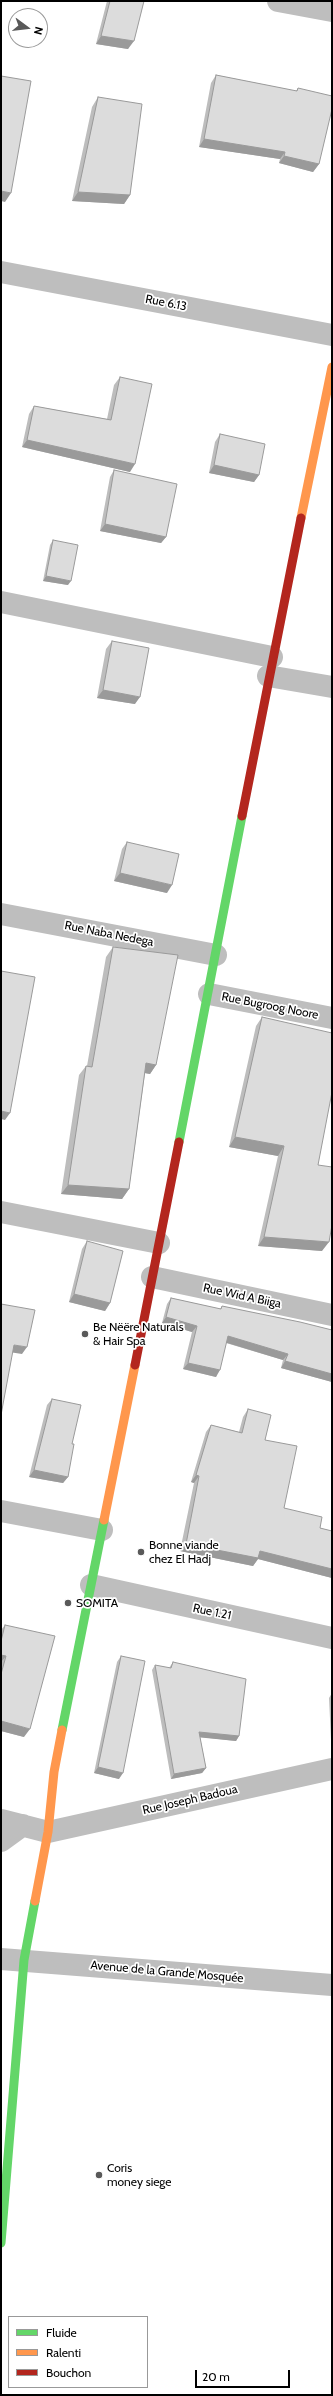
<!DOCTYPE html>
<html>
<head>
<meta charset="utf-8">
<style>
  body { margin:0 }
  #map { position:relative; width:333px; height:2396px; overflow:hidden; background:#fff; font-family:Cabin,sans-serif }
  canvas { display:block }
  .frame { position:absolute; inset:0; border:2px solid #000; pointer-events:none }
  .legend { position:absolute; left:8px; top:2316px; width:140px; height:72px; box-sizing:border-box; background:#fff; border:1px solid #999; margin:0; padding:5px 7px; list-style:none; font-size:12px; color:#000 }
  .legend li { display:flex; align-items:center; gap:8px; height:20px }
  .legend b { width:20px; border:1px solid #999 }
  .north { position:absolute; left:8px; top:8px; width:40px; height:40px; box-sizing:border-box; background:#fff; border:1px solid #999; border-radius:50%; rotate:105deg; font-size:11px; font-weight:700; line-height:16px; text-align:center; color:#000 }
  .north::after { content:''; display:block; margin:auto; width:14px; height:18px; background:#595959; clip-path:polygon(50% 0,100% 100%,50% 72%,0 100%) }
  .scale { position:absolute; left:195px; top:2370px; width:95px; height:18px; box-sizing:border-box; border:2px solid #000; border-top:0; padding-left:5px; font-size:12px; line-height:14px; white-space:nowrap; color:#000; -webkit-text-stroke:3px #fff; paint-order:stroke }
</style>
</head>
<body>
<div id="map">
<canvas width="333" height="2396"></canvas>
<div class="frame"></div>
<ul class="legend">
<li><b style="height:5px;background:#63d668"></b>Fluide</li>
<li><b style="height:5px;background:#ff974d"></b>Ralenti</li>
<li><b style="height:5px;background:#b3261e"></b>Bouchon</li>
</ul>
<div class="north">N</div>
<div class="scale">20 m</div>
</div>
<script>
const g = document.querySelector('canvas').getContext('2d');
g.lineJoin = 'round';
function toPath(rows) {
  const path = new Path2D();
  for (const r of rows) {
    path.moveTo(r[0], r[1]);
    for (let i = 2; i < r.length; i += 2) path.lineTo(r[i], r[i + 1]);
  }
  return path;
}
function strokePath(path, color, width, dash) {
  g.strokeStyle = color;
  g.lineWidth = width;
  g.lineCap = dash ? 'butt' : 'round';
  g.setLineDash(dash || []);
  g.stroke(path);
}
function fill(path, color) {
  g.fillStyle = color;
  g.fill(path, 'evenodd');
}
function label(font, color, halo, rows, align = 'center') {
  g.font = font + ' Cabin,sans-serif';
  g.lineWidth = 3.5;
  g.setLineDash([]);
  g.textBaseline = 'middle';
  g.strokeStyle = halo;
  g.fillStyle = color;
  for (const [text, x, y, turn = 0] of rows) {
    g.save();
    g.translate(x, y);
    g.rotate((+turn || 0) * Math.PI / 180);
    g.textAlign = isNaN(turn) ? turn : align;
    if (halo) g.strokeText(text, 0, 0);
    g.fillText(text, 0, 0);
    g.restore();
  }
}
const street = toPath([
  [278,1,332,11],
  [1,272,332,335],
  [1,602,272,657],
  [268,676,332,687],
  [1,914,216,955],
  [209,994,332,1018],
  [1,1212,159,1243],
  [152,1277,332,1315],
  [1,1511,102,1530],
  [91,1585,332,1638],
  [1,1820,48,1832,332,1769],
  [1,1841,23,1825],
  [1,1959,332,1985]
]);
const fast = toPath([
  [179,1142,242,816],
  [62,1730,104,1520],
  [1,2243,24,1960,35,1901]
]);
const slow = toPath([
  [301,518,332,367],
  [104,1520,135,1365],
  [35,1901,48,1832,54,1772,62,1730]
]);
const jam = toPath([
  [242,816,301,518],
  [135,1365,179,1142]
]);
const wall = toPath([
  [107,1,144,1,128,49,96,44],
  [216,75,296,91,298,88,319,164,313,172,279,163,280,159,199,147,211,83],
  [98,97,130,195,124,204,72,201,92,107],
  [120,377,130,472,22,447,29,414,34,406,107,419,114,385],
  [220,434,259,475,254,482,209,473,215,442],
  [114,470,166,537,161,543,100,531,110,477],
  [53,540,68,585,43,581,50,545],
  [112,641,135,704,97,698,106,649],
  [127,842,167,893,114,881,122,849],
  [113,947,156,1065,150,1074,145,1073,129,1189,122,1199,61,1194,79,1075,86,1066,87,1066,106,957],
  [262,1017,318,1165,322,1251,258,1246,278,1156,229,1147,256,1026],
  [87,1241,110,1303,105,1311,69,1302,82,1249],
  [171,1298,220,1309,222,1306,332,1330,332,1382,281,1368,283,1360,226,1343,216,1377,183,1369,192,1332,162,1323,167,1304],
  [52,1399,72,1444,68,1477,63,1483,29,1477,47,1405],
  [248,1409,265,1440,284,1508,320,1528,332,1531,332,1578,258,1559,253,1566,180,1551,194,1483,191,1482,206,1432,211,1425,239,1432,243,1417],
  [5,1625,24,1737,1,1731,1,1630],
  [121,1656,119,1779,94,1773,117,1662],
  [173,1662,239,1736,236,1741,200,1737,206,1768,202,1773,171,1779,152,1670,155,1665,169,1668],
  [332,1693,332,1740,331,1740,329,1698]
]);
const shadedWall = toPath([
  [101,36,134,41,128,49,96,44],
  [204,139,285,152,280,159,199,147],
  [284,156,319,164,313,172,279,163],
  [1,191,11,193,5,202,1,201],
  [78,192,130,195,124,204,72,201],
  [27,440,135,464,130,472,22,447],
  [214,465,259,475,254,482,209,473],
  [105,524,166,537,161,543,100,531],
  [46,576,71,581,68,585,43,581],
  [103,690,140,697,135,704,97,698],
  [120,873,172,885,167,893,114,881],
  [146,1063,156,1065,150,1074,139,1072],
  [1,1111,10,1113,5,1120,1,1119],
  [235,1137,284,1146,278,1156,229,1147],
  [68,1185,129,1189,122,1199,61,1194],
  [264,1237,329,1242,322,1251,258,1246],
  [74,1294,110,1303,105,1311,69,1302],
  [166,1317,197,1326,192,1332,162,1323],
  [228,1336,288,1354,283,1360,224,1342],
  [14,1345,27,1347,22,1354,9,1352],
  [285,1361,332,1374,332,1382,281,1368],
  [188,1363,220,1370,216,1377,183,1369],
  [34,1470,68,1477,63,1483,29,1477],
  [196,1475,199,1476,194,1483,191,1482],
  [186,1544,260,1551,332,1569,332,1578,258,1559,253,1566,180,1551],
  [1,1655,6,1656,1,1662],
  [1,1721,30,1729,24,1737,1,1731],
  [199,1732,239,1736,236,1741,196,1737],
  [98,1767,123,1773,119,1779,94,1773],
  [206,1768,202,1773,171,1779,174,1774]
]);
const building = toPath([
  [110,1,144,1,134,41,101,36,110,1],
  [216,75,297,91,298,88,332,96,332,109,319,164,284,156,285,152,204,139,216,75],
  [1,76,31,81,11,193,1,191,1,76],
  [98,97,142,104,130,195,78,192,98,97],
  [120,377,152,384,135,464,27,440,34,406,111,420,120,377],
  [220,434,265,444,259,475,214,465,220,434],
  [114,470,177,484,166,537,105,524,114,470],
  [53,540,78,545,71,581,46,576,53,540],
  [112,641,149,648,140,697,103,690,112,641],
  [127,842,179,854,172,885,120,873,127,842],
  [113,947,178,955,156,1065,146,1063,129,1189,68,1185,86,1066,92,1067,113,947],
  [1,971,35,977,10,1113,1,1111,1,971],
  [262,1017,332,1033,332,1092,318,1165,332,1167,332,1225,329,1242,264,1237,284,1146,235,1137,262,1017],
  [87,1241,123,1251,110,1303,74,1294,87,1241],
  [171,1298,221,1309,222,1306,300,1322,332,1330,332,1374,285,1361,288,1354,228,1336,220,1370,188,1363,197,1326,166,1317,171,1298],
  [1,1304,35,1310,27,1347,14,1345,1,1415,1,1304],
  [52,1399,81,1405,72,1444,74,1444,68,1477,34,1470,52,1399],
  [248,1409,271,1415,265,1440,297,1446,284,1508,322,1517,320,1528,332,1531,332,1569,260,1551,258,1558,186,1544,199,1476,196,1475,211,1425,242,1433,248,1409],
  [5,1625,55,1636,30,1729,1,1721,1,1674,6,1656,1,1655,1,1641,5,1625],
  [121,1656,145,1661,123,1773,98,1767,121,1656],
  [173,1662,246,1679,239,1736,199,1732,206,1768,174,1774,155,1665,171,1668,173,1662]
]);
const markers = [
  [85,1334,4,"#595959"],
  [141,1552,4,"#595959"],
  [68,1603,4,"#595959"],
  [99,2175,4,"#595959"]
];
const streetNames = [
  ["Rue 6.13",166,303,11],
  ["Rue Naba Nedega",109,934,11],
  ["Rue Bugroog Noore",270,1006,11],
  ["Rue Wid A Biiga",242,1296,12],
  ["Rue 1.21",212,1612,12],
  ["Rue Joseph Badoua",190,1800,-13],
  ["Avenue de la Grande Mosquée",167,1972,5]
];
const poiNames = [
  ["Be Nëëre Naturals",93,1327],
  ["& Hair Spa",93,1341],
  ["Bonne viande",149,1545],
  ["chez El Hadj",149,1559],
  ["SOMITA",76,1603],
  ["Coris",107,2168],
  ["money siege",107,2182]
];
strokePath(street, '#bebebe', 22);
strokePath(fast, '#63d668', 9);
strokePath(slow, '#ff974d', 9);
strokePath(jam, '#b3261e', 9);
fill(wall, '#bdbdbd');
fill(shadedWall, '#9a9a9a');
fill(building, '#dcdcdc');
strokePath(building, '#9a9a9a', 1);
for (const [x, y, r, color] of markers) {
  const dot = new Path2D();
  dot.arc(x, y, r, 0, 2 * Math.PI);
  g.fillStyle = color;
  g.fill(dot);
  strokePath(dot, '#fff', 1.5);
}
label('12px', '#000', '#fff', streetNames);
label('12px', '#000', '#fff', poiNames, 'left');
</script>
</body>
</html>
